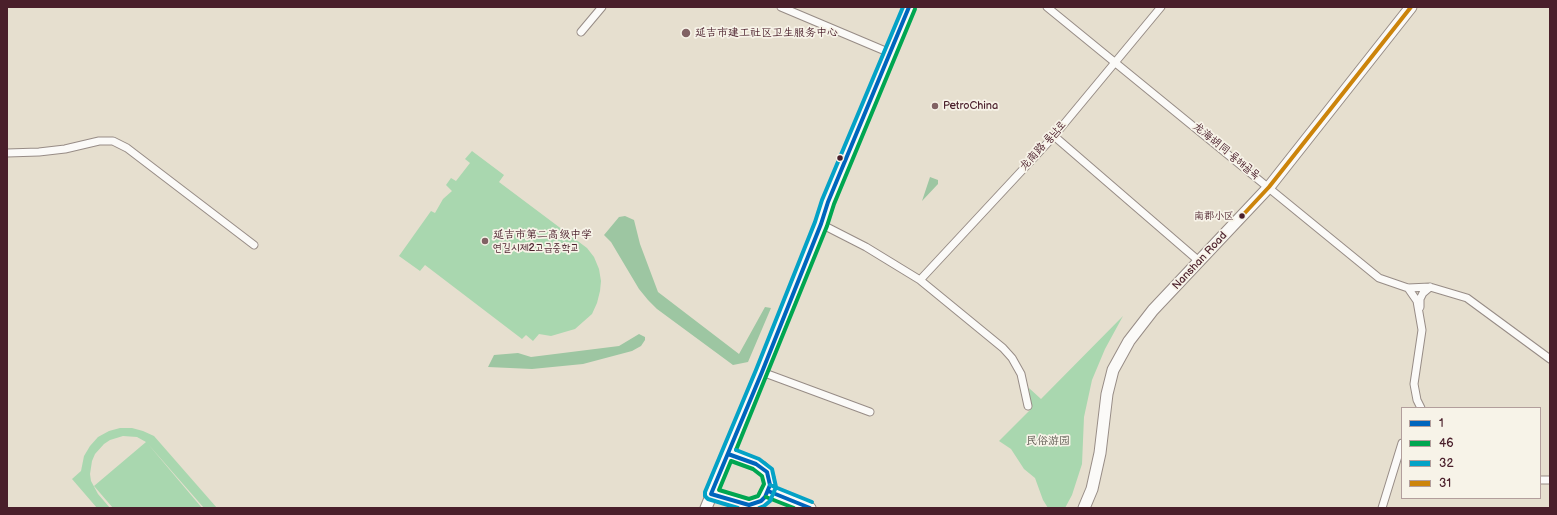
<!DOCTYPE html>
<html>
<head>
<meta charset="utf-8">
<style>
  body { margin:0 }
  #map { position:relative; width:1557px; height:515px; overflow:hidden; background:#e6dfcf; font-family:"Balsamiq Sans",sans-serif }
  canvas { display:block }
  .frame { position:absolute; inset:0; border:8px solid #4a1f2b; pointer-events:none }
  .legend { position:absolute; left:1401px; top:407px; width:140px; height:92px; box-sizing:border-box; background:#f7f3e8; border:1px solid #b29e9c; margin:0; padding:5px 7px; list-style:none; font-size:12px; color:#4a1f2b }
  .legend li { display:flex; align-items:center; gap:8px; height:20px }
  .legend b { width:20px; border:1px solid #b29e9c }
</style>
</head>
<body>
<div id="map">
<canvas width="1557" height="515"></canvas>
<div class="frame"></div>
<ul class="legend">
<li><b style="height:5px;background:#0065bd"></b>1</li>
<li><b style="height:5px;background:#00a651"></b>46</li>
<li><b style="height:5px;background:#04a2c6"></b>32</li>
<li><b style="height:5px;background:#cc840b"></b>31</li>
</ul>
</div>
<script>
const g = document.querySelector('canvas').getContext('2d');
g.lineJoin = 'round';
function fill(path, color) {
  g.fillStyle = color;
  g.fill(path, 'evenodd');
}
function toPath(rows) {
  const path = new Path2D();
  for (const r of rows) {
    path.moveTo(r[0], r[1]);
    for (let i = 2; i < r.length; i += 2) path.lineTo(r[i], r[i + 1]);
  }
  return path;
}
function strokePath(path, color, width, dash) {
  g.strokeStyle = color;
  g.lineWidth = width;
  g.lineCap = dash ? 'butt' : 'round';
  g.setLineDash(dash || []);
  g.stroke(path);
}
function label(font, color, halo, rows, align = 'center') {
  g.font = font + ' "Balsamiq Sans","LXGW WenKai TC","Poor Story",sans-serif';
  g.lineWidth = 3.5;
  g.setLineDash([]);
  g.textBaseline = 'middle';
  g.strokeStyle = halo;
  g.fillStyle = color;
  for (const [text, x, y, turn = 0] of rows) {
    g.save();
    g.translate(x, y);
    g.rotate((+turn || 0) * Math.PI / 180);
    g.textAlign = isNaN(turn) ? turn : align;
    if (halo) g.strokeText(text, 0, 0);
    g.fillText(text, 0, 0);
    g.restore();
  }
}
const green = toPath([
  [472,151,504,175,499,182,587,248,594,257,599,269,601,281,600,291,597,303,592,314,575,329,551,336,539,334,533,341,526,335,522,339,425,265,420,271,399,256,431,211,435,213,443,199,452,191,446,185,451,178,456,181,470,163,465,159],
  [1123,316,1105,349,1092,380,1084,417,1082,464,1072,495,1065,508,1048,508,1043,500,1035,478,1024,469,1011,449,999,441,1031,409,1029,388,1041,399],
  [120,428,132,428,143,431,154,436,217,508,204,508,148,444,202,508,113,508,94,486,146,442,137,437,123,436,110,440,104,444,95,454,92,461,90,474,91,481,98,494,110,508,97,508,72,479,81,471,84,456,90,446,98,437,109,431]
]);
const forest = toPath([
  [930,177,938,180,938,184,922,201],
  [625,216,634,220,640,244,658,292,739,354,765,307,771,308,748,362,733,365,657,309,648,300,639,289,611,242,604,235,619,217],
  [639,334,645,337,645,340,641,346,632,351,583,364,532,369,488,367,494,355,518,353,531,357,619,346]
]);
const street = toPath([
  [781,7,890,53],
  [1047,7,1379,278,1408,288,1430,287,1467,298,1550,359],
  [581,32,602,7],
  [1054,136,1200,262],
  [7,153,39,152,65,149,99,141,113,141,127,148,254,245],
  [821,224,866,247,920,280,1003,348,1012,358,1021,374,1028,406],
  [920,280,1054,136,1161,7],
  [1408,288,1417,301,1422,330,1414,384,1417,400,1421,408],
  [1420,307,1420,299,1423,293,1430,287],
  [762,372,870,412],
  [1540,480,1550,480],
  [1382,508,1402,443]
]);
const secondary = toPath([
  [768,491,810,508],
  [711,494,749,505,761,501,768,491,770,485,769,478,767,472,762,467,728,454],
  [706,508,762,372,821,224,828,202,909,7],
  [1084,508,1092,489,1100,453,1107,394,1113,370,1129,341,1153,310,1269,187,1411,7]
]);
const bus1 = toPath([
  [728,454,756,464,767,472,770,485,765,497,761,501,749,505,711,494,762,372,821,224,828,202,909,7],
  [768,491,810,508]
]);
const bus2 = toPath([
  [736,450,827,226,834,204,915,9],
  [731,461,753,469,762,476,764,484,758,496,749,499,719,490,731,461],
  [766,497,794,508]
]);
const bus3 = toPath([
  [736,450,759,459,772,469,776,487,770,501,764,506,759,508],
  [770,485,812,502],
  [738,508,708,499,705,496,705,492,756,370,815,222,822,200,903,7]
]);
const bus4 = toPath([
  [1242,216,1269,187,1411,7]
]);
const markers = [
  [686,33,5,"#816264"],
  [935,106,4,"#816264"],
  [840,158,3.5,"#4a1f2b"],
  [1242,216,3.5,"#4a1f2b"],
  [485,241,4,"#816264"]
];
const busNames = [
  ["南郡小区",1234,216]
];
const poiNames = [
  ["延吉市建工社区卫生服务中心",695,33],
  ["PetroChina",943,106],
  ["延吉市第二高级中学",493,235],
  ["연길시제2고급중학교",493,248]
];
const streetNames = [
  ["龙南路 룡남로",1043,146,-48],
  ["龙海胡同 룡해골목",1226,151,39],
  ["Nanshan Road",1200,261,-47]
];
const parkNames = [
  ["民俗游园",1048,441]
];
fill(green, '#a9d7af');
fill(forest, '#9dc6a2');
strokePath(street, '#978c86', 9);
strokePath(secondary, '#978c86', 13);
strokePath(street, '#fbfaf8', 7);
strokePath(secondary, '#fbfaf8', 11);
strokePath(bus1, '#0065bd', 4);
strokePath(bus2, '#00a651', 4);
strokePath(bus3, '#04a2c6', 4);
strokePath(bus4, '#cc840b', 4);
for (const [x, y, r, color] of markers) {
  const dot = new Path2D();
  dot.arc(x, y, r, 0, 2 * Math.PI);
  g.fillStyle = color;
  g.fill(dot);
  strokePath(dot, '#f7f3e8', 1.5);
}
label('10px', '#4a1f2b', '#f7f3e8', busNames, 'right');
label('11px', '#4a1f2b', '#f7f3e8', poiNames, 'left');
label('11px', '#4a1f2b', '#f7f3e8', streetNames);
label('11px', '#58544b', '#f7f3e8', parkNames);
</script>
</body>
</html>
